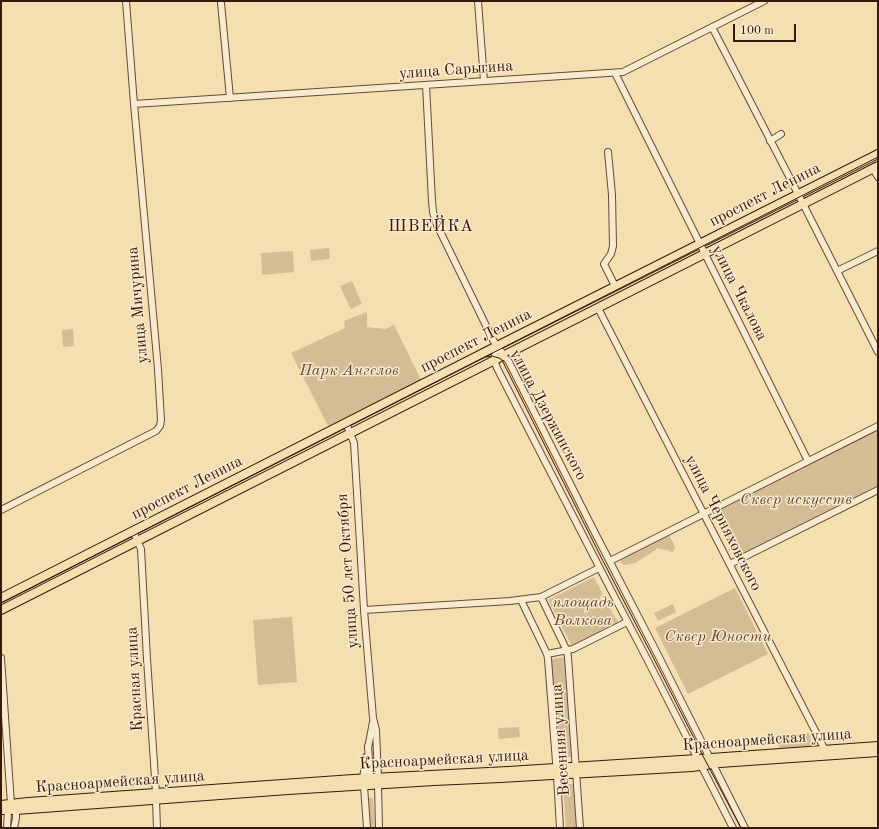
<!DOCTYPE html>
<html>
<head>
<meta charset="utf-8">
<style>
  body { margin:0 }
  #map { position:relative; width:879px; height:829px; overflow:hidden; background:#f4dfb1; font-family:"Old Standard TT",serif }
  canvas { display:block }
  .frame { position:absolute; inset:0; border:2px solid #37190d; pointer-events:none }
  .scale { position:absolute; left:733px; top:24px; width:63px; height:18px; box-sizing:border-box; border:2px solid #37190d; border-top:0; padding-left:5px; font-size:12px; line-height:14px; white-space:nowrap; color:#37190d; -webkit-text-stroke:3px #f8eacc; paint-order:stroke }
</style>
</head>
<body>
<div id="map">
<canvas width="879" height="829"></canvas>
<div class="frame"></div>
<div class="scale">100 m</div>
</div>
<script>
const g = document.querySelector('canvas').getContext('2d');
g.lineJoin = 'round';
function fill(path, color) {
  g.fillStyle = color;
  g.fill(path, 'evenodd');
}
function toPath(rows) {
  const path = new Path2D();
  for (const r of rows) {
    path.moveTo(r[0], r[1]);
    for (let i = 2; i < r.length; i += 2) path.lineTo(r[i], r[i + 1]);
  }
  return path;
}
function strokePath(path, color, width, dash) {
  g.strokeStyle = color;
  g.lineWidth = width;
  g.lineCap = dash ? 'butt' : 'round';
  g.setLineDash(dash || []);
  g.stroke(path);
}
function label(font, color, halo, rows, align = 'center') {
  g.font = font + ' "Old Standard TT",serif';
  g.lineWidth = 3;
  g.setLineDash([]);
  g.textBaseline = 'middle';
  g.strokeStyle = halo;
  g.fillStyle = color;
  for (const [text, x, y, turn = 0] of rows) {
    g.save();
    g.translate(x, y);
    g.rotate((+turn || 0) * Math.PI / 180);
    g.textAlign = isNaN(turn) ? turn : align;
    if (halo) g.strokeText(text, 0, 0);
    g.fillText(text, 0, 0);
    g.restore();
  }
}
const green = toPath([
  [329,248,330,259,311,261,310,250],
  [293,251,294,272,262,275,261,253],
  [352,281,362,304,351,309,340,286],
  [367,312,367,327,385,329,394,325,421,380,328,426,291,353,345,328,344,321],
  [73,329,74,346,63,347,62,330],
  [878,430,878,487,737,557,715,513],
  [667,535,669,535,674,544,675,548,673,552,671,552,667,550,665,550,656,548,656,550,635,563,625,565,621,563,620,559],
  [594,577,613,614,619,623,572,646,548,600],
  [735,588,768,654,688,694,655,628],
  [673,604,676,612,658,621,654,613],
  [292,617,297,682,258,685,253,620],
  [566,657,572,757,560,757,551,659],
  [519,727,520,737,499,739,498,728],
  [810,733,811,746,779,749,778,736],
  [563,784,574,784,577,828,566,828],
  [368,798,373,798,375,828,370,828]
]);
const minor = toPath([
  [478,1,484,81],
  [221,3,230,98],
  [712,27,795,188,878,352],
  [615,73,808,461],
  [426,85,432,201,433,212,437,225,493,340,497,346,504,355,509,362,594,531,657,653,745,828],
  [134,104,623,72,764,1],
  [770,141,781,134],
  [608,152,612,195,613,246,611,254,604,264,615,286],
  [873,168,878,177],
  [837,271,878,251],
  [598,308,825,750],
  [497,346,494,360,497,368,612,592,647,659,733,828],
  [346,423,354,443,364,610,373,718,376,730,378,778],
  [1,510,156,431,160,426,161,420,158,369,134,104,126,1],
  [133,531,141,549,147,659,156,793],
  [610,561,878,426],
  [730,564,878,490],
  [541,597,567,651,568,657,580,828],
  [521,600,547,654,548,659,557,775,560,828],
  [364,610,510,601,541,597,599,568],
  [547,654,573,649,627,622],
  [1,658,11,804],
  [368,746,370,775,373,781,378,785,379,828],
  [368,748,373,722],
  [363,779,364,771,366,757],
  [364,786,367,828],
  [156,800,157,828],
  [7,828,8,810],
  [14,828,16,818,16,810]
]);
const major = toPath([
  [1,598,497,346,878,154],
  [1,610,878,166],
  [1,805,28,802,353,779,508,771,697,759,878,746],
  [1,810,16,810,288,790,434,781,500,778,692,767,720,763,878,752]
]);
const tram = toPath([
  [486,357,492,356,499,358,502,360,506,368,602,559,653,657,704,758,741,828],
  [1,603,878,157]
]);
const streetNames = [
  ["улица Сарыгина",456,70,-4],
  ["проспект Ленина",765,195,-27],
  ["улица Чкалова",739,293,63],
  ["улица Мичурина",138,305,-95],
  ["проспект Ленина",476,341,-27],
  ["улица Дзержинского",548,415,62],
  ["проспект Ленина",187,488,-27],
  ["улица Черняховского",723,523,63],
  ["улица 50 лет Октября",348,571,-94],
  ["Красная улица",135,679,-93],
  ["Весенняя улица",561,740,-94],
  ["Красноармейская улица",767,740,-4],
  ["Красноармейская улица",444,760,-3],
  ["Красноармейская улица",120,782,-4]
];
const parkNames = [
  ["Парк Ангелов",349,371],
  ["Сквер искусств",796,500],
  ["площадь",583,603],
  ["Волкова",583,621],
  ["Сквер Юности",718,637]
];
const neighbourhoodNames = [
  ["ШВЕЙКА",431,227]
];
fill(green, '#d4bd95');
strokePath(minor, '#664a36', 8);
strokePath(major, '#37190d', 10);
strokePath(minor, '#f8eacc', 6);
strokePath(major, '#f4dfb1', 8);
strokePath(tram, '#37190d', 1);
label('16px', '#37190d', '#f8eacc', streetNames);
label('italic 16px', '#664a36', '#f8eacc', parkNames);
g.letterSpacing = '1px';
label('17px', '#37190d', '#f8eacc', neighbourhoodNames);
g.letterSpacing = '0px';
</script>
</body>
</html>
